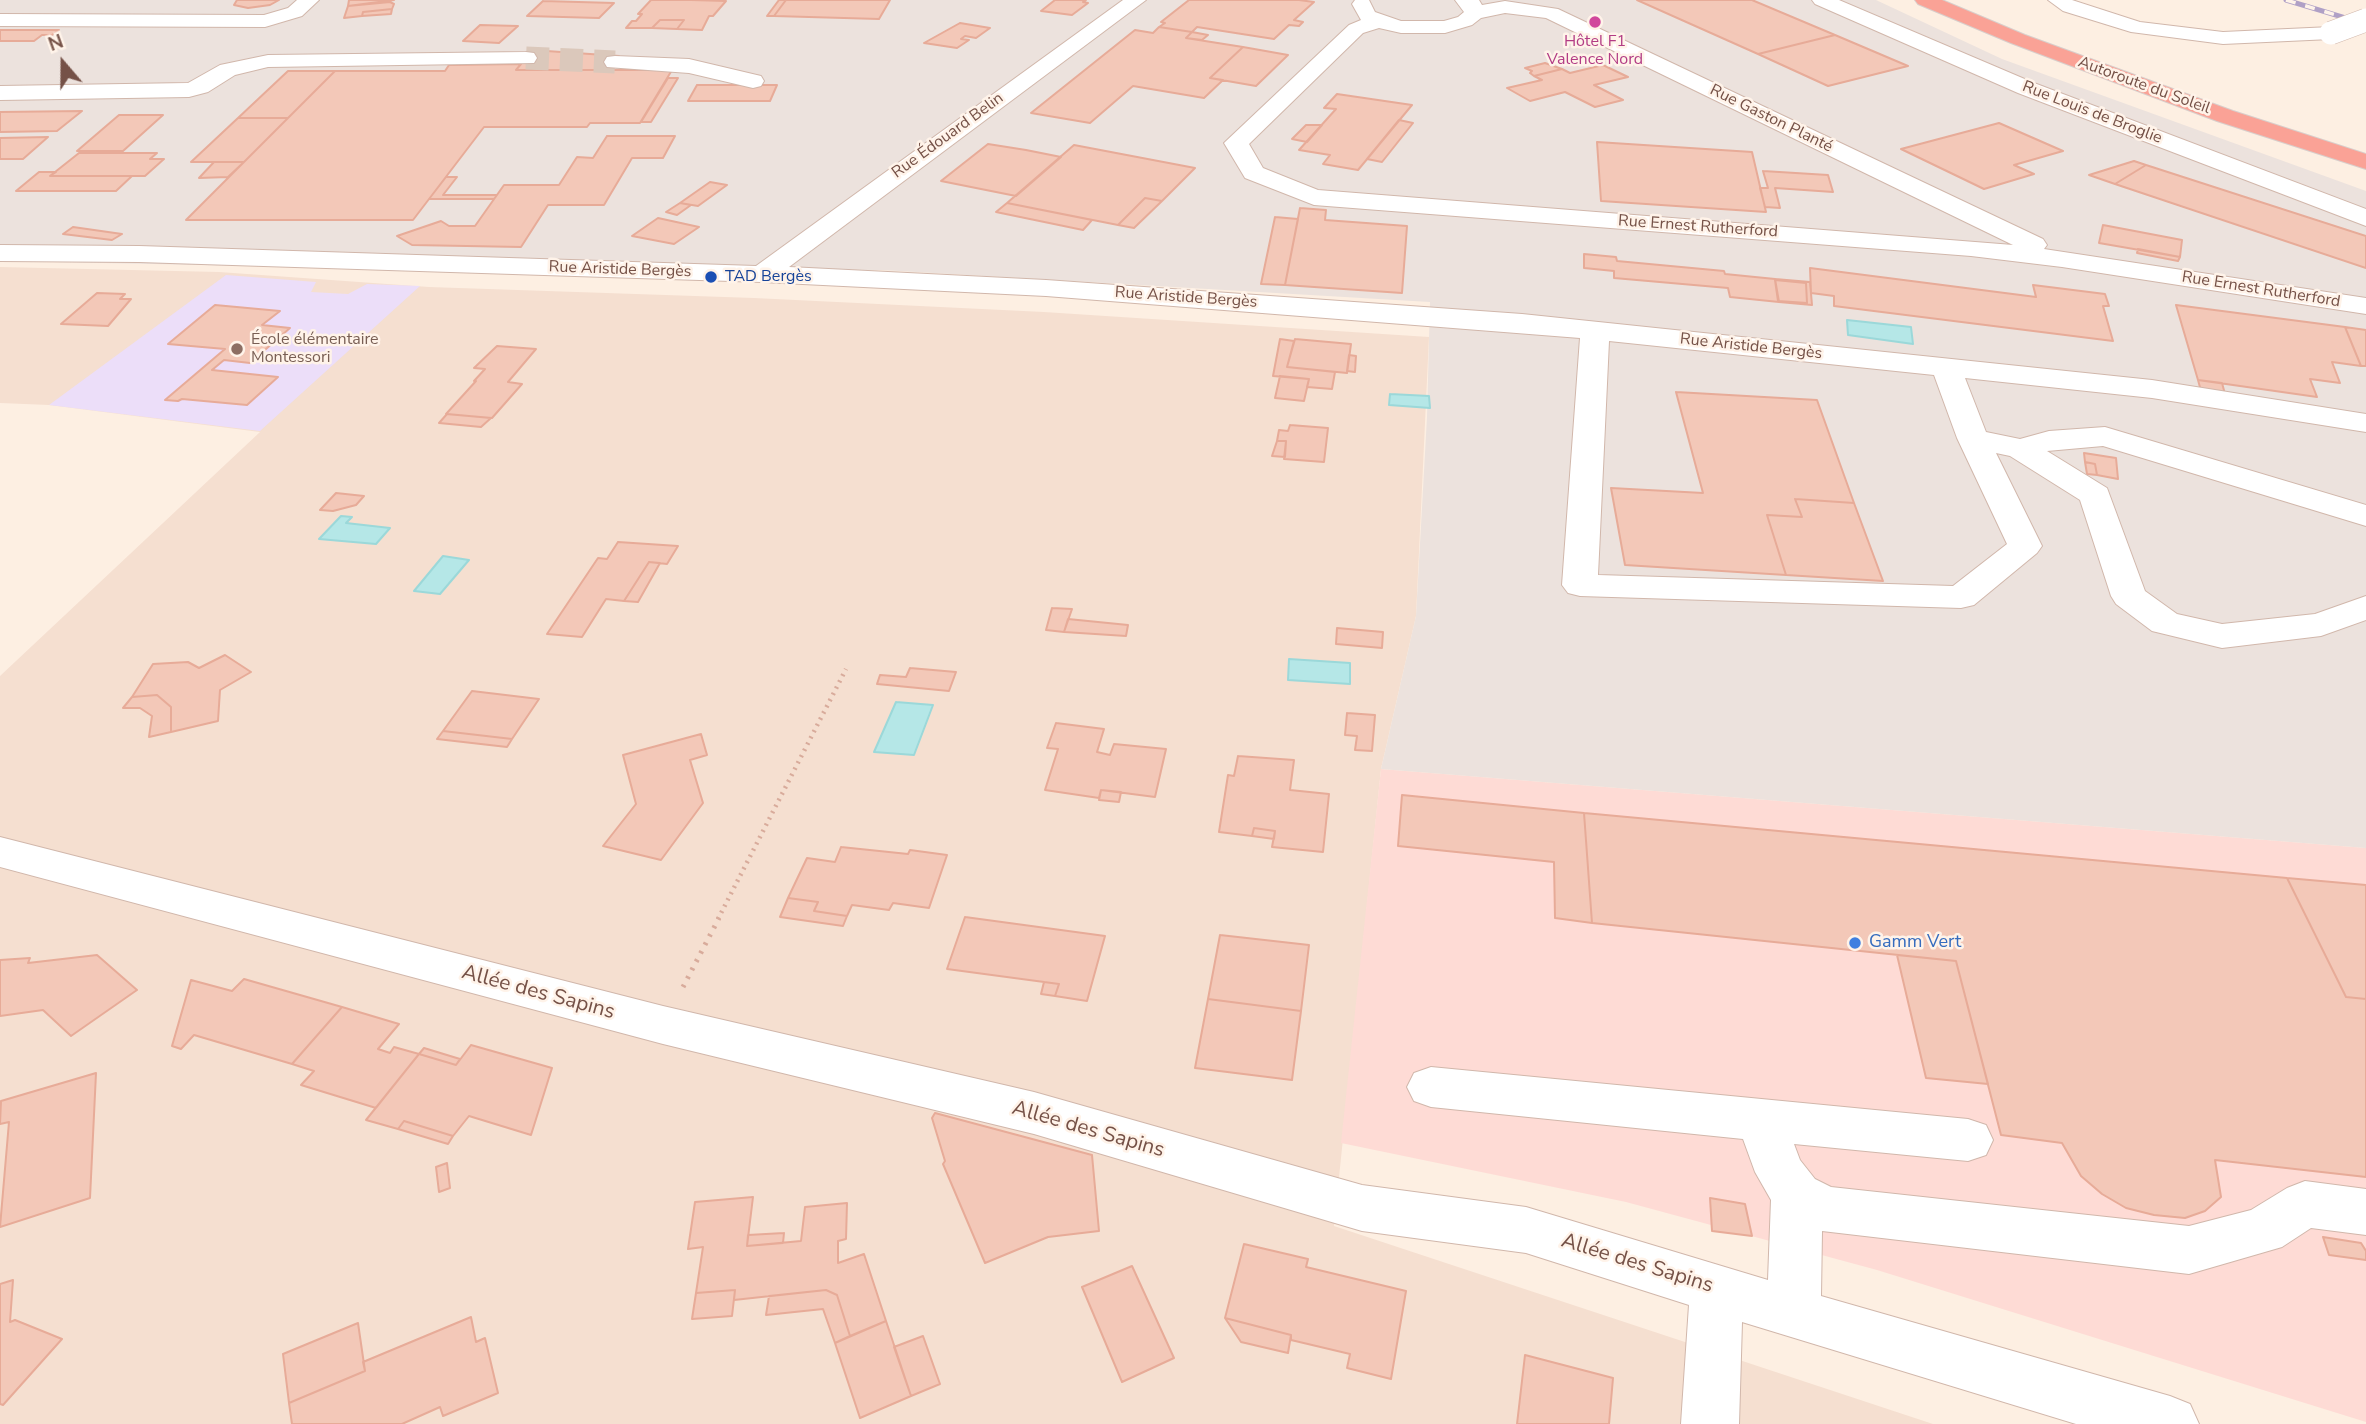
<!DOCTYPE html>
<html>
<head>
<meta charset="utf-8">
<style>
  body { margin:0 }
  #map { position:relative; width:2366px; height:1424px; overflow:hidden; background:#fdefe2; font-family:"Nunito Sans",sans-serif }
  canvas { display:block }
  .north { position:absolute; left:28px; top:28px; width:70px; height:70px; -webkit-text-stroke:5px #fff3e9; paint-order:stroke; rotate:340deg; font-size:19px; font-weight:700; line-height:28px; text-align:center; color:#755147 }
  .north::after { content:''; display:block; margin:auto; width:24px; height:32px; background:#755147; clip-path:polygon(50% 0,100% 100%,50% 72%,0 100%) }
</style>
</head>
<body>
<div id="map">
<canvas width="2366" height="1424"></canvas>
<div class="north">N</div>
</div>
<script>
const g = document.querySelector('canvas').getContext('2d');
g.lineJoin = 'round';
function fill(path, color) {
  g.fillStyle = color;
  g.fill(path, 'evenodd');
}
function toPath(rows) {
  const path = new Path2D();
  for (const r of rows) {
    path.moveTo(r[0], r[1]);
    for (let i = 2; i < r.length; i += 2) path.lineTo(r[i], r[i + 1]);
  }
  return path;
}
function strokePath(path, color, width, dash) {
  g.strokeStyle = color;
  g.lineWidth = width;
  g.lineCap = dash ? 'butt' : 'round';
  g.setLineDash(dash || []);
  g.stroke(path);
}
function label(font, color, halo, rows, align = 'center') {
  g.font = font + ' "Nunito Sans",sans-serif';
  g.lineWidth = 5;
  g.setLineDash([]);
  g.textBaseline = 'middle';
  g.strokeStyle = halo;
  g.fillStyle = color;
  for (const [text, x, y, turn = 0] of rows) {
    g.save();
    g.translate(x, y);
    g.rotate((+turn || 0) * Math.PI / 180);
    g.textAlign = isNaN(turn) ? turn : align;
    if (halo) g.strokeText(text, 0, 0);
    g.fillText(text, 0, 0);
    g.restore();
  }
}
const residential = toPath([
  [0,267,219,272,429,287,754,298,1044,312,1429,337,1416,616,1381,769,1334,1226,1933,1424,0,1424,0,676,260,432,49,405,0,403]
]);
const commercial = toPath([
  [1381,769,2366,848,2366,1422,1877,1270,1626,1202,1341,1143]
]);
const industrial = toPath([
  [0,0,1876,0,2002,59,2366,191,2366,848,1381,769,1416,616,1427,417,1430,302,882,270,356,268,0,261]
]);
const education = toPath([
  [226,275,316,282,311,292,348,294,367,284,420,286,260,431,49,405]
]);
const water = toPath([
  [1847,320,1911,327,1913,344,1848,335,1847,320],
  [1390,394,1429,396,1430,408,1389,405,1390,394],
  [341,516,352,517,346,523,390,528,376,544,319,539,341,516],
  [443,556,469,560,440,594,414,591,443,556],
  [1289,659,1350,663,1350,684,1288,680,1289,659],
  [896,702,933,705,914,755,874,752,896,702]
]);
const building = toPath([
  [237,0,279,0,270,5,248,8,234,5,237,0],
  [349,0,394,0,348,6,349,0],
  [651,0,691,0,726,1,713,16,709,16,702,30,677,29,684,20,660,20,652,28,626,28,632,21,636,21,642,14,638,14,651,0],
  [779,0,786,0,774,16,767,16,779,0],
  [786,0,890,0,879,19,774,16,786,0],
  [1055,0,1086,0,1083,2,1088,3,1072,15,1041,11,1055,0],
  [1189,0,1299,0,1314,2,1294,20,1303,22,1299,26,1289,25,1274,39,1197,27,1192,32,1159,27,1165,23,1161,22,1189,0],
  [1637,0,1752,0,1835,35,1758,54,1637,0],
  [543,1,614,3,599,18,527,16,543,1],
  [390,2,394,4,392,9,363,12,362,16,344,18,348,6,390,2],
  [392,9,391,14,362,16,363,12,392,9],
  [660,20,684,20,677,29,652,28,660,20],
  [960,23,990,28,976,38,965,36,961,39,969,40,957,48,924,43,960,23],
  [480,25,518,26,499,43,463,41,480,25],
  [1159,27,1192,32,1186,38,1243,47,1210,78,1223,80,1204,98,1133,86,1090,123,1031,113,1135,30,1153,33,1159,27],
  [0,30,59,30,52,35,42,35,34,41,0,41,0,30],
  [1192,32,1208,35,1202,40,1186,38,1192,32],
  [1835,35,1908,66,1828,86,1758,54,1835,35],
  [1243,47,1288,55,1256,86,1210,78,1243,47],
  [532,50,619,56,609,70,516,70,532,50],
  [1545,63,1562,69,1534,76,1530,73,1532,71,1525,68,1545,63],
  [521,64,516,70,672,70,640,123,590,123,587,127,484,127,413,220,186,220,335,71,445,71,449,65,521,64],
  [1603,65,1628,77,1594,85,1623,100,1595,107,1565,92,1530,101,1507,88,1542,80,1534,76,1562,69,1570,73,1603,65],
  [288,71,335,71,288,118,238,118,288,71],
  [668,78,678,78,651,122,641,122,668,78],
  [697,85,777,85,770,101,688,101,697,85],
  [1337,94,1412,105,1358,170,1323,164,1330,155,1299,150,1336,109,1324,108,1337,94],
  [82,111,57,131,0,132,0,112,82,111],
  [119,115,163,115,123,151,77,151,119,115],
  [238,118,288,118,244,162,191,162,238,118],
  [1399,120,1413,123,1382,162,1367,159,1399,120],
  [1999,123,2063,151,2014,165,2034,174,1984,189,1901,149,1999,123],
  [1306,125,1322,125,1307,142,1292,139,1306,125],
  [607,136,675,136,663,158,632,158,604,205,548,205,521,247,412,245,397,236,441,221,449,226,475,226,504,185,559,185,577,157,593,158,607,136],
  [48,137,23,159,0,159,0,138,48,137],
  [1597,142,1752,152,1766,212,1601,201,1597,142],
  [988,144,1026,150,1061,157,1016,196,941,181,988,144],
  [1074,145,1195,168,1162,201,1145,198,1118,225,1007,203,1074,145],
  [79,153,157,153,150,159,164,159,145,176,50,176,79,153],
  [2134,161,2146,165,2115,184,2089,175,2134,161],
  [214,162,244,162,228,177,199,178,214,162],
  [2146,165,2366,236,2366,268,2115,184,2146,165],
  [1763,171,1828,175,1833,192,1775,188,1780,208,1765,207,1760,188,1768,188,1763,171],
  [39,172,56,172,50,176,132,176,116,191,16,191,39,172],
  [446,177,457,177,443,195,497,195,494,199,429,199,446,177],
  [710,182,727,185,698,206,680,203,710,182],
  [1145,198,1162,201,1134,228,1118,225,1145,198],
  [680,203,691,205,677,215,666,212,680,203],
  [1007,203,1092,220,1083,230,996,212,1007,203],
  [1300,208,1326,210,1325,220,1407,226,1402,293,1285,285,1300,208],
  [1275,217,1298,219,1285,285,1261,284,1275,217],
  [658,218,699,227,674,244,632,236,658,218],
  [2103,225,2182,240,2180,257,2099,243,2103,225],
  [73,227,122,234,112,240,63,234,73,227],
  [2138,249,2180,257,2178,261,2137,253,2138,249],
  [1584,254,1616,257,1617,261,1724,271,1725,274,1775,279,1779,302,1730,297,1728,288,1614,278,1614,271,1584,268,1584,254],
  [1810,268,2036,297,2033,285,2105,294,2109,306,2103,306,2113,341,1834,306,1834,296,1811,293,1810,268],
  [1775,279,1810,282,1812,305,1779,302,1807,303,1806,283,1775,279],
  [1775,280,1806,283,1807,303,1778,301,1775,280],
  [97,293,125,294,120,299,131,299,108,326,61,324,97,293],
  [215,305,280,311,262,325,290,328,250,363,224,360,212,370,278,377,247,405,182,399,178,401,165,400,225,349,168,344,215,305],
  [2176,305,2345,327,2361,366,2332,362,2340,383,2310,379,2317,397,2198,380,2176,305],
  [2345,327,2366,330,2366,366,2361,366,2345,327],
  [1280,339,1294,341,1287,367,1335,372,1332,389,1307,387,1309,379,1273,376,1280,339],
  [1295,339,1351,344,1347,373,1287,367,1295,339],
  [497,346,536,349,508,382,522,384,492,418,446,414,476,381,474,381,485,369,474,368,497,346],
  [1349,355,1356,356,1355,372,1347,371,1349,355],
  [1280,376,1309,379,1304,401,1275,398,1280,376],
  [2198,380,2222,383,2225,394,2201,391,2198,380],
  [1676,392,1817,400,1854,503,1795,499,1802,517,1767,515,1786,575,1625,565,1611,488,1703,493,1676,392],
  [447,414,491,418,481,427,439,423,447,414],
  [1290,425,1328,428,1324,462,1284,459,1286,441,1277,441,1279,430,1288,431,1290,425],
  [1277,441,1286,441,1285,457,1272,456,1277,441],
  [2084,453,2116,458,2118,479,2097,475,2095,464,2085,462,2084,453],
  [2085,462,2095,464,2097,475,2087,474,2085,462],
  [336,493,364,496,356,505,333,511,320,510,336,493],
  [1795,499,1854,503,1883,581,1786,575,1767,515,1802,517,1795,499],
  [618,542,678,546,667,564,649,562,624,601,606,599,582,637,547,634,598,558,607,559,618,542],
  [649,562,660,563,638,602,624,601,649,562],
  [1052,608,1072,609,1064,632,1046,630,1052,608],
  [1068,619,1128,625,1126,636,1064,632,1068,619],
  [1337,628,1383,632,1382,648,1336,644,1337,628],
  [225,655,251,672,220,690,218,721,171,732,171,707,157,695,132,697,153,664,188,662,199,668,225,655],
  [910,668,956,672,949,691,877,684,880,675,906,677,910,668],
  [472,691,539,699,512,739,443,731,472,691],
  [157,695,171,707,171,732,149,737,152,716,140,708,123,708,132,697,157,695],
  [1347,713,1375,715,1372,751,1355,750,1357,736,1345,735,1347,713],
  [1056,723,1104,729,1097,752,1110,755,1114,744,1166,749,1155,797,1101,790,1099,798,1045,790,1058,749,1047,748,1056,723],
  [443,731,512,739,507,747,437,739,443,731],
  [701,734,707,755,690,760,703,803,661,860,603,846,636,804,623,755,701,734],
  [1238,756,1294,760,1290,790,1329,794,1323,852,1272,847,1275,831,1254,828,1252,836,1219,832,1228,775,1234,776,1238,756],
  [1101,790,1121,792,1119,802,1099,800,1101,790],
  [1402,795,1584,813,1592,923,1555,918,1554,862,1398,846,1402,795],
  [1584,813,2287,878,2346,997,2366,999,2366,1177,2215,1160,2221,1197,2205,1211,2185,1218,2154,1215,2126,1208,2102,1194,2081,1176,2062,1143,2001,1135,1956,961,1592,923,1584,813],
  [1254,828,1275,831,1274,839,1252,836,1254,828],
  [841,847,908,854,910,850,947,855,929,908,893,903,889,910,852,905,847,916,814,911,818,902,788,898,807,858,835,862,841,847],
  [2287,878,2366,885,2366,999,2346,997,2287,878],
  [788,898,818,902,814,911,847,916,843,926,780,917,788,898],
  [965,917,1105,936,1087,1001,1055,996,1059,984,947,969,965,917],
  [1220,935,1309,945,1301,1011,1208,999,1220,935],
  [97,955,137,990,71,1036,43,1010,0,1016,0,960,30,958,28,963,97,955],
  [1897,955,1956,961,1988,1084,1926,1078,1897,955],
  [244,979,342,1007,292,1064,194,1035,181,1049,172,1046,191,980,232,991,244,979],
  [1044,982,1059,984,1055,996,1041,994,1044,982],
  [1208,999,1301,1011,1292,1080,1195,1068,1208,999],
  [342,1007,399,1024,378,1049,390,1053,394,1047,419,1054,376,1108,301,1085,314,1071,292,1064,342,1007],
  [471,1045,552,1068,531,1135,469,1116,453,1136,404,1121,398,1129,366,1120,419,1054,456,1065,471,1045],
  [424,1048,460,1059,456,1065,419,1054,424,1048],
  [96,1073,90,1198,0,1227,9,1122,0,1124,1,1101,96,1073],
  [935,1113,1092,1155,1099,1231,1048,1237,985,1263,943,1164,945,1161,932,1118,935,1113],
  [404,1121,453,1136,448,1144,398,1129,404,1121],
  [447,1163,450,1188,439,1192,436,1167,447,1163],
  [753,1197,747,1246,801,1241,805,1207,847,1203,846,1239,838,1241,838,1263,864,1254,886,1321,850,1336,837,1295,826,1290,734,1300,735,1290,696,1293,703,1247,688,1249,695,1202,753,1197],
  [1710,1198,1745,1204,1752,1236,1712,1231,1710,1198],
  [784,1233,783,1243,747,1246,748,1235,784,1233],
  [2323,1237,2361,1243,2366,1251,2366,1260,2329,1255,2323,1237],
  [1244,1244,1308,1259,1306,1267,1406,1291,1391,1379,1347,1368,1350,1354,1291,1340,1291,1335,1225,1318,1244,1244],
  [1132,1266,1174,1358,1122,1382,1082,1287,1132,1266],
  [13,1280,10,1322,15,1320,62,1339,3,1405,0,1404,0,1284,13,1280],
  [735,1290,732,1316,692,1319,696,1293,735,1290],
  [826,1290,837,1295,850,1336,835,1343,823,1309,766,1315,769,1296,826,1290],
  [471,1317,476,1342,485,1338,498,1393,443,1416,440,1407,402,1424,292,1424,289,1403,365,1371,363,1362,471,1317],
  [1225,1318,1291,1335,1288,1353,1241,1342,1225,1318],
  [886,1321,911,1396,860,1418,835,1343,886,1321],
  [358,1323,365,1371,289,1403,283,1354,358,1323],
  [923,1336,940,1384,911,1396,894,1347,923,1336],
  [1525,1355,1613,1378,1609,1424,1517,1424,1525,1355]
]);
const minorTunnel = toPath([
  [526,58,615,62]
]);
const pathFar1 = toPath([
  [718,919,846,669]
]);
const path = toPath([
  [683,987,719,918]
]);
const minor = toPath([
  [297,0,319,0,302,16,265,27,0,26,0,14,264,15,288,8,297,0],
  [1123,0,1146,0,789,267,1046,280,1522,314,2152,380,2366,414,2366,432,2152,398,1965,378,1986,432,2020,439,2049,431,2105,427,2366,505,2366,526,2103,446,2047,451,2107,488,2145,591,2177,614,2222,624,2315,614,2366,596,2366,620,2321,636,2222,648,2152,631,2116,604,2111,596,2080,500,2010,456,1996,453,2042,546,2037,553,1974,605,1961,608,1580,596,1568,593,1562,585,1580,338,1046,296,762,282,139,262,0,261,0,245,139,246,756,266,1123,0],
  [1609,341,1934,375,1957,438,2007,544,1953,586,1598,575,1609,341],
  [1355,0,1369,0,1375,12,1401,21,1444,21,1458,17,1464,12,1455,0,1479,0,1482,5,1505,1,1558,9,2043,239,2047,245,2044,249,2366,298,2366,314,2062,267,1971,256,1314,205,1245,178,1224,143,1349,25,1361,20,1352,4,1355,0],
  [1505,13,1546,18,2013,245,1318,190,1263,168,1249,144,1363,33,1379,28,1401,33,1445,33,1472,25,1481,18,1505,13],
  [1812,0,1839,0,2034,83,2366,209,2366,226,2018,93,1815,4,1812,0],
  [2048,0,2072,0,2140,22,2223,32,2331,27,2338,29,2341,33,2338,37,2331,39,2223,44,2131,32,2063,11,2048,0],
  [526,52,534,53,537,58,534,63,268,67,235,75,208,92,189,97,0,100,0,86,188,83,220,65,268,55,526,52],
  [615,56,689,59,761,76,764,81,761,86,753,88,689,73,607,67,604,62,607,57,615,56],
  [0,837,663,1006,1034,1092,1362,1185,1526,1207,1768,1280,1771,1200,1755,1172,1743,1139,1431,1107,1414,1101,1407,1087,1414,1073,1431,1067,1968,1119,1986,1125,1993,1140,1986,1155,1968,1161,1794,1144,1800,1160,1815,1179,1831,1187,2189,1226,2251,1210,2287,1188,2305,1181,2366,1189,2366,1235,2311,1228,2282,1247,2189,1274,1822,1231,1821,1296,2170,1396,2190,1404,2199,1424,2076,1424,1742,1322,1739,1424,1681,1424,1689,1305,1526,1253,1362,1231,1034,1134,663,1044,0,867,0,837]
]);
const highway = toPath([
  [1915,0,1942,0,2025,35,2233,111,2366,154,2366,169,2217,121,2011,43,1918,4,1915,0]
]);
const rail = toPath([
  [2286,0,2366,24]
]);
const minorBridge = toPath([
  [2331,33,2366,20]
]);
const markers = [
  [1595,22,7,"#d1479c"],
  [711,277,7,"#1a4fb4"],
  [237,349,7,"#8d6e63"],
  [1855,943,7,"#3f7fe0"]
];
const farHotelnames = [
  ["Hôtel F1",1595,42],
  ["Valence Nord",1595,60]
];
const farStreetnames = [
  ["Autoroute du Soleil",2144,86,20],
  ["Rue Louis de Broglie",2092,113,21],
  ["Rue Gaston Planté",1771,119,26],
  ["Rue Édouard Belin",948,136,-36],
  ["Rue Ernest Rutherford",1698,227,4],
  ["Rue Aristide Bergès",620,270,2],
  ["Rue Ernest Rutherford",2261,290,9],
  ["Rue Aristide Bergès",1186,298,4],
  ["Rue Aristide Bergès",1751,347,6]
];
const farTransitnames = [
  ["TAD Bergès",725,277]
];
const farEducationnames = [
  ["École élémentaire",251,340],
  ["Montessori",251,358]
];
const shopNames = [
  ["Gamm Vert",1869,943]
];
const nearStreetnames = [
  ["Allée des Sapins",538,993,15],
  ["Allée des Sapins",1088,1130,16],
  ["Allée des Sapins",1637,1264,17]
];
fill(residential, '#f5dfd0');
fill(commercial, '#fedbd5');
fill(industrial, '#ece2dd');
fill(education, '#ecdef9');
fill(water, '#b5e7e7');
strokePath(water, '#9bd8d9', 2);
fill(building, '#f3c8b8');
strokePath(building, '#e7ab98', 2);
strokePath(minorTunnel, '#dbc8bb', 23, [23, 11]);
strokePath(minor, '#d1b7ab', 2);
strokePath(highway, '#d8cecb', 2);
strokePath(pathFar1, '#d8ab9b', 4.5, [2, 5]);
strokePath(path, '#d8ab9b', 5, [2.5, 7]);
fill(minor, '#fff');
fill(highway, '#faa296');
strokePath(rail, '#b0a0c6', 5);
strokePath(rail, '#fff3e9', 3.5, [10]);
strokePath(minorBridge, '#d1b7ab', 24, []);
strokePath(minorBridge, '#fff', 23);
for (const [x, y, r, color] of markers) {
  const dot = new Path2D();
  dot.arc(x, y, r, 0, 2 * Math.PI);
  g.fillStyle = color;
  g.fill(dot);
  strokePath(dot, '#fff3e9', 2.5);
}
label('16px', '#b23c85', '#fff3e9', farHotelnames);
label('16px', '#755147', '#fff3e9', farStreetnames);
label('16px', '#164399', '#fff3e9', farTransitnames, 'left');
label('16px', '#785e54', '#fff3e9', farEducationnames, 'left');
label('18px', '#366cbe', '#fff3e9', shopNames, 'left');
label('21px', '#755147', '#fff3e9', nearStreetnames);
</script>
</body>
</html>
